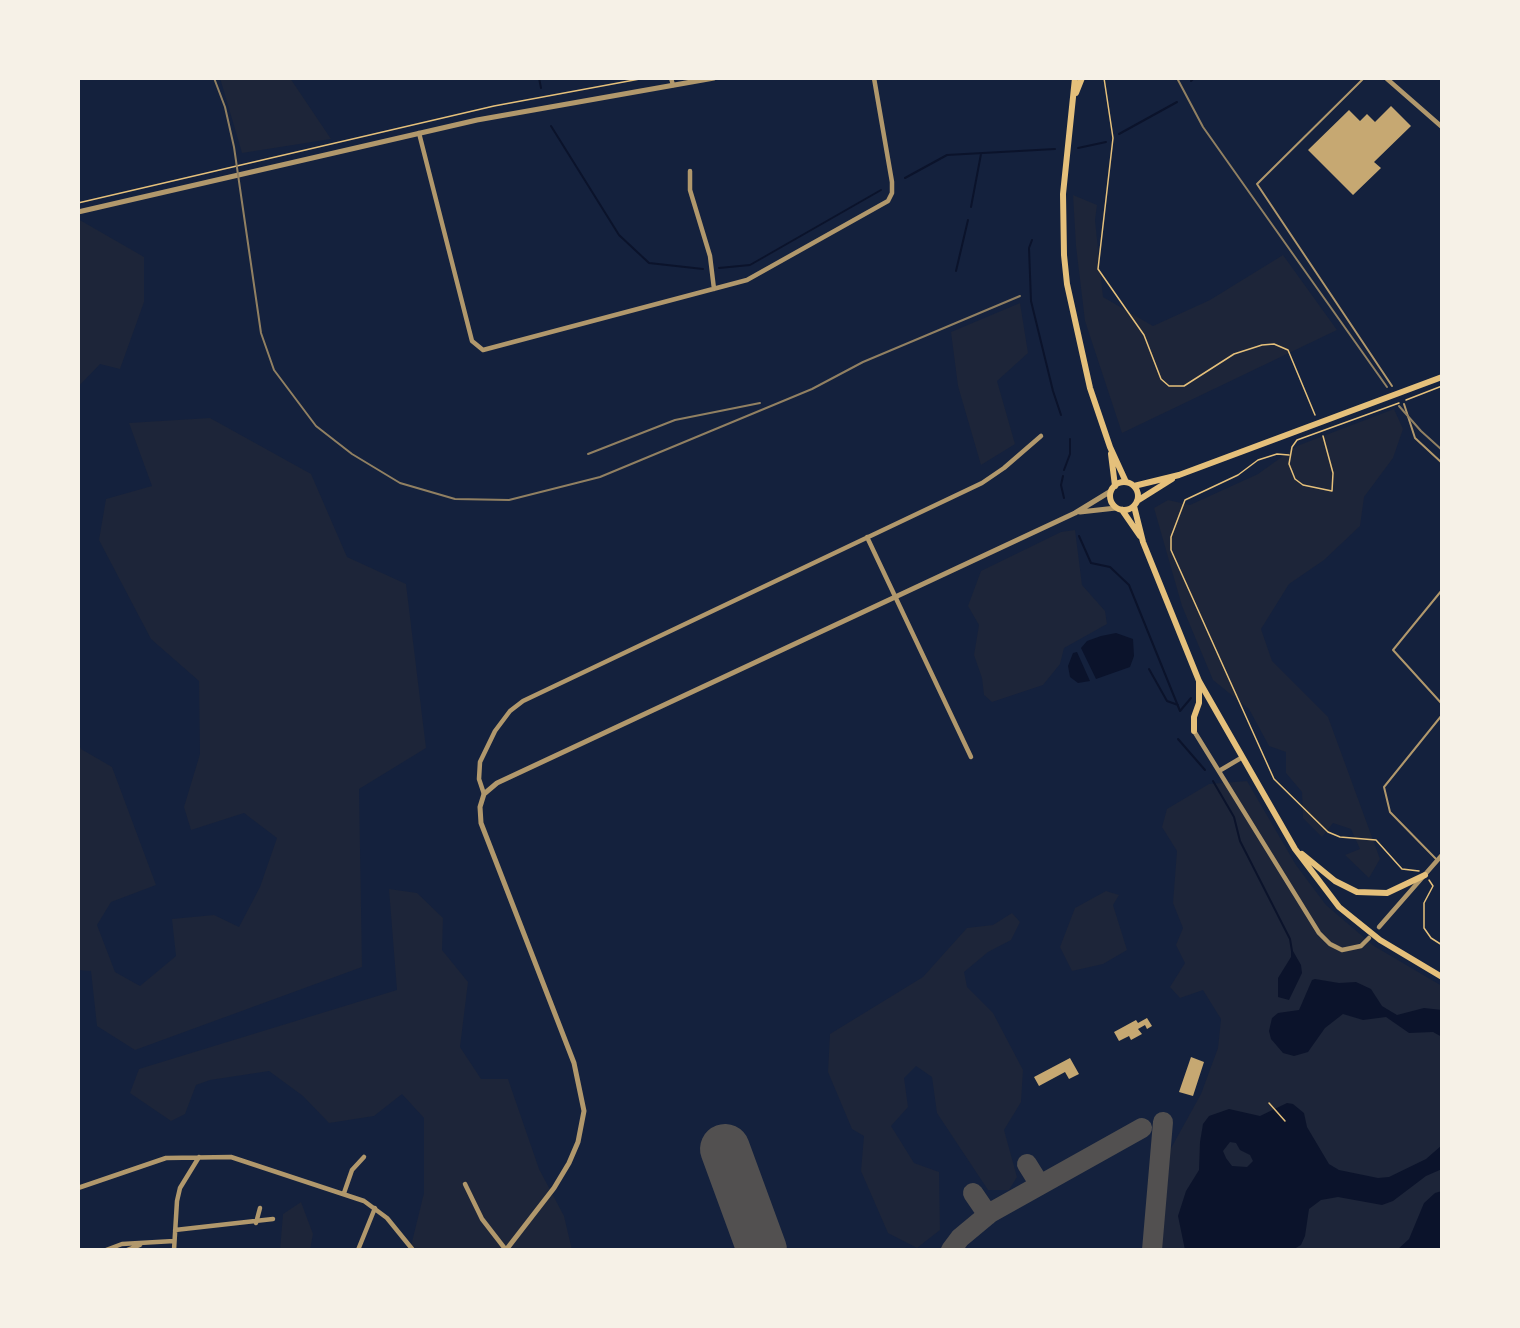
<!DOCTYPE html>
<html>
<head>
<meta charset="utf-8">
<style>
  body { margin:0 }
  #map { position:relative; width:1520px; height:1328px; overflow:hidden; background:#14213d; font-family:"Public Sans",sans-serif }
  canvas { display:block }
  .frame { position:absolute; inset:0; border:80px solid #f6f1e7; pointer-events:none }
</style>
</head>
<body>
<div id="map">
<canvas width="1520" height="1328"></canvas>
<div class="frame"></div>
</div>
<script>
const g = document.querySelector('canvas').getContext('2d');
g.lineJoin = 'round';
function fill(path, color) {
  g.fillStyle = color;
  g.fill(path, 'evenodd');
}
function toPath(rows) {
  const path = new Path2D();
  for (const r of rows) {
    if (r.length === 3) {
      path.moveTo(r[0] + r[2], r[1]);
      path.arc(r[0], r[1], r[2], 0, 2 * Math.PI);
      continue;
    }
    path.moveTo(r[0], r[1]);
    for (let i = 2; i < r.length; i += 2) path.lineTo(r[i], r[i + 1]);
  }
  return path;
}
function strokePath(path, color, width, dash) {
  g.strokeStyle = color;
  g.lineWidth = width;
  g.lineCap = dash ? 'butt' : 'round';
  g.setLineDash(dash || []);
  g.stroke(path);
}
const green = toPath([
  [220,78,290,78,331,139,242,153],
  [1073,195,1097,205,1095,220,1103,297,1153,326,1210,300,1283,255,1337,330,1122,433,1085,321,1076,246],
  [78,219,144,257,144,302,120,369,100,364,78,387],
  [1020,303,1028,353,997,381,1015,444,981,465,958,386,951,332],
  [1394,409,1403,429,1393,458,1364,497,1360,526,1324,560,1289,584,1261,629,1272,661,1328,717,1380,859,1369,878,1345,855,1360,849,1351,829,1333,823,1322,837,1303,818,1302,792,1286,773,1286,752,1269,746,1249,709,1213,680,1182,606,1154,508,1168,500,1190,505,1258,474,1297,446],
  [210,418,311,474,347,557,406,584,426,748,359,789,362,967,135,1050,97,1026,91,971,78,970,78,742,81,749,112,767,156,885,111,902,97,925,115,972,140,986,176,956,172,919,214,915,239,927,260,887,277,838,244,813,191,830,184,807,200,754,199,681,151,639,99,540,106,499,152,486,129,423],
  [1075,530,1082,585,1105,611,1107,624,1064,648,1060,664,1043,685,992,702,984,695,982,678,974,655,979,625,968,606,981,571,1061,532],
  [1247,781,1296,865,1326,905,1374,946,1442,986,1442,1250,1161,1250,1170,1150,1201,1094,1218,1048,1221,1019,1203,990,1180,998,1170,987,1185,963,1176,945,1183,928,1173,903,1177,851,1162,827,1167,809,1209,784],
  [389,889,417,893,443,918,442,950,468,982,460,1047,481,1079,508,1079,539,1169,564,1216,572,1250,410,1250,424,1193,424,1118,402,1094,374,1116,329,1123,303,1096,269,1071,210,1080,196,1085,185,1114,171,1121,130,1093,139,1069,397,990],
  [1106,891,1119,895,1113,905,1127,950,1103,964,1072,971,1060,947,1075,908],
  [1012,913,1020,922,1011,940,988,952,964,972,967,987,993,1013,1023,1070,1021,1102,1004,1130,1017,1177,1009,1190,988,1190,937,1113,932,1077,916,1066,904,1078,908,1107,891,1126,914,1163,939,1172,940,1230,917,1248,888,1233,861,1171,864,1136,852,1129,828,1072,830,1034,923,977,967,928,993,925],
  [301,1202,313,1234,310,1250,280,1250,283,1214]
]);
const water = toPath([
  [1116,633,1133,639,1134,656,1130,667,1096,679,1081,648,1087,641,1101,636],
  [1077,652,1090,681,1078,683,1070,677,1068,666,1073,653],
  [1291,951,1293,951,1301,965,1302,973,1289,1000,1278,997,1278,978,1291,957],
  [1315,979,1339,983,1356,982,1371,989,1382,1006,1397,1015,1424,1008,1442,1010,1442,1037,1433,1032,1409,1033,1386,1017,1363,1020,1343,1014,1325,1028,1308,1052,1294,1056,1283,1053,1271,1039,1269,1031,1272,1018,1278,1013,1299,1010,1312,980],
  [1287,1103,1293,1104,1304,1113,1307,1127,1329,1164,1339,1170,1378,1178,1389,1177,1426,1159,1442,1145,1442,1169,1426,1176,1393,1201,1382,1205,1338,1197,1321,1200,1309,1209,1305,1236,1301,1245,1294,1249,1185,1250,1178,1216,1186,1191,1199,1170,1200,1142,1203,1124,1209,1116,1229,1109,1260,1116],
  [1230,1142,1236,1143,1240,1150,1250,1155,1253,1161,1247,1167,1232,1166,1226,1158,1223,1151],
  [1442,1191,1442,1250,1397,1250,1409,1239,1424,1203,1435,1193]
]);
const stream = toPath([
  [539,78,541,88],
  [1191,81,1194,78],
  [551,126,619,235,649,263,703,269],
  [1119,134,1177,102],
  [1078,148,1106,142],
  [905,178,947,155,1055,149],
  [971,207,981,154],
  [1032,240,1029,248,1031,301,1053,391,1061,415],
  [719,268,750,265,881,190],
  [956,271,968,220],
  [1064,470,1070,454,1070,439],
  [1063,476,1061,485,1064,498],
  [1079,536,1091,563,1110,567,1129,585,1180,711],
  [1149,669,1167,701,1178,705],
  [1180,711,1191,698],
  [1178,739,1205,770],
  [1213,781,1234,817,1240,841,1290,939,1292,951]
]);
const taxiway = toPath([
  [1027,1164,1040,1185],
  [973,1193,988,1215],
  [951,1250,960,1238,990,1213,1142,1128],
  [1152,1250,1163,1122]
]);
const runway = toPath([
  [725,1149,762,1250]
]);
const building = toPath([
  [1391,106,1411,126,1374,162,1381,168,1353,195,1308,150,1349,110,1360,121,1367,114,1375,122],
  [1147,1018,1152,1026,1147,1029,1145,1025,1138,1029,1142,1034,1131,1040,1129,1036,1119,1041,1114,1032,1136,1020,1138,1023],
  [1191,1057,1204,1062,1193,1096,1179,1092],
  [1070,1058,1079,1074,1069,1079,1065,1072,1039,1086,1034,1077]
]);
const path = toPath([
  [1104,78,1113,138,1098,269,1144,335,1161,379,1169,386,1184,386,1234,354,1262,345,1274,344,1288,350,1315,415],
  [78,203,494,106,645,78],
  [1406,400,1442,386],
  [1323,436,1333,473,1332,491,1303,485,1295,479,1289,464,1292,447,1297,440,1399,403],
  [1289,455,1277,454,1258,460,1238,475,1185,500,1171,537,1171,550,1274,779,1328,832,1340,837,1376,840,1402,869,1419,871],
  [1429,880,1433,886,1424,903,1424,928,1431,938,1442,945],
  [1269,1103,1285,1121]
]);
const service = toPath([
  [1364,78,1257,184,1392,386],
  [1404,404,1415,438,1442,463],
  [1442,590,1393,650,1442,704],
  [1437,860,1390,812,1384,787,1442,715]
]);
const minor = toPath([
  [671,78,673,85],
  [1386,78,1442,127],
  [419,133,472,341,483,350,747,280,888,201,892,193,892,182,874,78],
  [690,171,690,190,710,256,714,289],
  [867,537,971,757],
  [1194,731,1319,933,1330,944,1342,950,1361,946,1369,938],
  [1219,771,1241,758],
  [484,794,479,779,480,762,495,731,510,711,523,701,982,483,1004,468,1041,436],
  [1379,927,1442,855],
  [465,1184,482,1219,506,1250],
  [78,1188,166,1158,231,1157,364,1201,387,1218,413,1250],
  [344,1193,352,1170,364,1157],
  [256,1223,260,1208],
  [175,1230,273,1219],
  [106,1250,122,1244,174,1241],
  [127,1250,140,1245],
  [174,1250,177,1201,180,1188,199,1157],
  [358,1250,375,1208]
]);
const tertiary = toPath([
  [78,212,477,120,714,78],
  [1080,512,1116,508],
  [506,1250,554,1188,569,1163,578,1142,584,1111,574,1063,481,823,480,807,484,794,497,783,1075,513,1111,491]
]);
const secondary = toPath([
  [1075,78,1063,194,1064,255,1067,284,1090,388,1110,447,1126,482],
  [1076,93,1082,78],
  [1111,454,1115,486],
  [1124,496,14],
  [1134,486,1179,475,1442,377],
  [1137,501,1172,479],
  [1134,506,1143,542,1199,681,1295,849,1339,907,1380,940,1442,977],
  [1122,510,1140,536],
  [1194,731,1194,717,1199,703,1199,682],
  [1302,854,1335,881,1357,892,1387,893,1425,875]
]);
const rail = toPath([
  [214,78,225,107,234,147,261,333,274,370,316,426,352,454,400,483,455,499,509,500,600,477,812,389,863,362,1020,296],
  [1177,78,1203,127,1387,387],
  [1399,406,1421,431,1442,450],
  [588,454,675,420,760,403]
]);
fill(green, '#1d2539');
fill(water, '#0b132b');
strokePath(stream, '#0b132b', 2);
strokePath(taxiway, '#525050', 20);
strokePath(runway, '#525050', 50);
fill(building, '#c6a872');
strokePath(path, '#e5c07b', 1.5);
strokePath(service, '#b1986c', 2);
strokePath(minor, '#b1986c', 4.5);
strokePath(tertiary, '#b1986c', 5);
strokePath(secondary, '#e5c07b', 6);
strokePath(rail, '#918062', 2);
</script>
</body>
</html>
